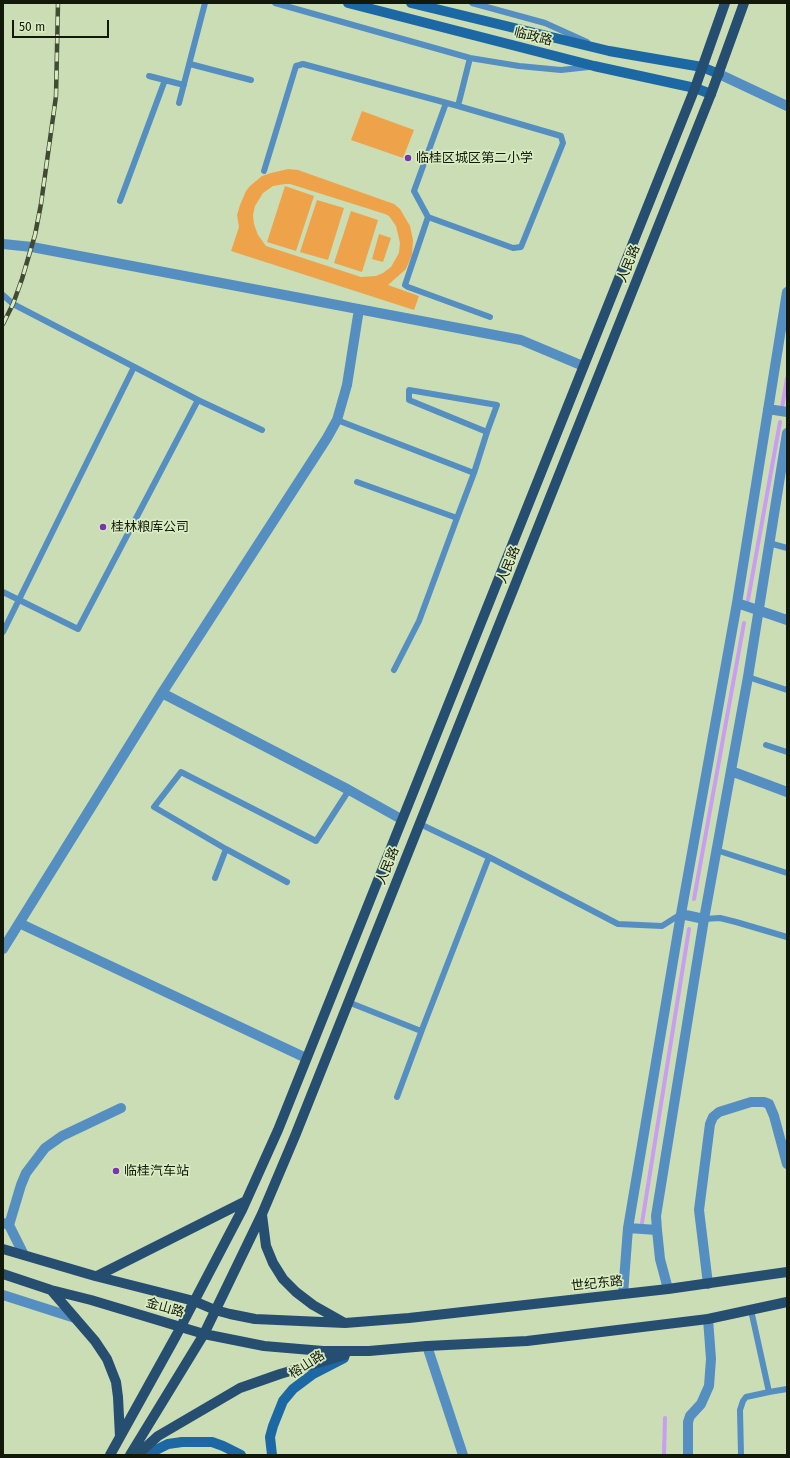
<!DOCTYPE html>
<html>
<head>
<meta charset="utf-8">
<style>
  body { margin:0 }
  #map { position:relative; width:790px; height:1458px; overflow:hidden; background:#cbddb4; font-family:"Fira Sans",sans-serif }
  canvas { display:block }
  .frame { position:absolute; inset:0; border:4px solid #12190a; pointer-events:none }
  .scale { position:absolute; left:12px; top:20px; width:97px; height:18px; box-sizing:border-box; border:2px solid #12190a; border-top:0; padding-left:5px; font-size:12px; line-height:14px; white-space:nowrap; color:#12190a; -webkit-text-stroke:3px #d8ebc1; paint-order:stroke }
</style>
</head>
<body>
<div id="map">
<canvas width="790" height="1458"></canvas>
<div class="frame"></div>
<div class="scale">50 m</div>
</div>
<script>
const g = document.querySelector('canvas').getContext('2d');
g.lineJoin = 'round';
function fill(path, color) {
  g.fillStyle = color;
  g.fill(path, 'evenodd');
}
function toPath(rows) {
  const path = new Path2D();
  for (const r of rows) {
    path.moveTo(r[0], r[1]);
    for (let i = 2; i < r.length; i += 2) path.lineTo(r[i], r[i + 1]);
  }
  return path;
}
function strokePath(path, color, width, dash) {
  g.strokeStyle = color;
  g.lineWidth = width;
  g.lineCap = dash ? 'butt' : 'round';
  g.setLineDash(dash || []);
  g.stroke(path);
}
function label(font, color, halo, rows, align = 'center') {
  g.font = font + ' "Fira Sans","Noto Sans SC",sans-serif';
  g.lineWidth = 3.5;
  g.setLineDash([]);
  g.textBaseline = 'middle';
  g.strokeStyle = halo;
  g.fillStyle = color;
  for (const [text, x, y, turn = 0] of rows) {
    g.save();
    g.translate(x, y);
    g.rotate((+turn || 0) * Math.PI / 180);
    g.textAlign = isNaN(turn) ? turn : align;
    if (halo) g.strokeText(text, 0, 0);
    g.fillText(text, 0, 0);
    g.restore();
  }
}
const green = toPath([
  [362,111,414,130,403,158,351,140],
  [288,169,298,170,394,204,400,209,410,226,413,240,412,255,406,269,388,285,419,296,414,310,231,251,239,227,237,215,240,205,246,191,250,186,262,176,271,173],
  [285,184,290,184,385,214,389,216,396,226,400,243,399,253,391,267,383,273,376,276,361,277,266,246,258,235,254,224,253,215,255,206,263,193,273,186],
  [285,186,314,196,296,251,267,242],
  [317,200,344,208,328,260,300,252],
  [351,211,378,220,362,272,334,263],
  [379,234,391,238,383,262,372,259]
]);
const stream = toPath([
  [782,408,787,378],
  [748,600,780,422],
  [694,899,744,623],
  [642,1223,689,929],
  [664,1455,665,1418]
]);
const service = toPath([
  [275,3,470,58,519,66,561,70,589,67],
  [472,3,545,23,587,42],
  [190,64,251,80],
  [149,76,184,85],
  [179,103,205,3],
  [446,103,414,191,428,217,513,248,521,247,563,143,561,136,458,106],
  [264,171,296,66,303,64,458,106,470,58],
  [120,201,165,80],
  [428,217,405,285,408,287,490,317],
  [3,295,13,304,198,400,262,430],
  [337,420,474,473],
  [357,482,457,518,474,473,487,432,497,405,409,390,409,400,487,432],
  [769,543,787,548],
  [3,592,78,629,198,400],
  [3,632,134,367],
  [394,670,419,621,457,518],
  [748,677,787,690],
  [766,745,787,752],
  [420,824,489,857,618,924,662,926,681,914],
  [716,850,787,873],
  [215,878,226,849],
  [287,882,226,849,154,807,181,772,316,841,349,790],
  [704,919,720,918,736,922,787,937],
  [348,1002,421,1031],
  [397,1097,423,1027,489,857],
  [751,1310,769,1392,787,1389],
  [741,1455,740,1410,743,1401,746,1397,769,1392]
]);
const minor = toPath([
  [3,244,32,247,521,340,583,366],
  [768,409,787,412],
  [737,603,787,620],
  [162,693,349,790,401,819],
  [731,771,787,792],
  [681,914,704,919],
  [19,923,306,1058],
  [3,949,162,693,327,438,337,420,347,385,359,309],
  [3,1223,9,1225,24,1255],
  [9,1225,21,1185,26,1173,45,1148,62,1136,121,1108],
  [628,1228,681,914,737,603,787,292],
  [657,1230,660,1259,668,1289],
  [708,1284,699,1210,710,1124,713,1117,719,1112,751,1102,764,1102,769,1104,774,1116,787,1164],
  [623,1294,628,1228,657,1230,656,1216,704,919,748,677,787,433],
  [3,1295,75,1318],
  [427,1346,463,1455],
  [688,1455,688,1422,690,1416,701,1404,709,1386,711,1359,708,1319]
]);
const tertiary = toPath([
  [719,74,787,106]
]);
const secondary = toPath([
  [348,3,594,66,695,88,711,94],
  [411,3,609,51,702,67,719,74],
  [146,1455,168,1444,182,1442,212,1442,223,1446,241,1455],
  [272,1455,270,1437,273,1426,283,1401,293,1389,313,1374,344,1358]
]);
const primary = toPath([
  [262,1215,266,1246,273,1263,283,1279,296,1292,313,1305,343,1322],
  [3,1249,95,1276,194,1301,215,1310,230,1314,255,1319,345,1323,409,1318,668,1289,787,1272],
  [3,1274,51,1290,91,1300,204,1334,264,1346,323,1351,369,1351,427,1346,527,1341,708,1319,787,1302],
  [97,1276,246,1201],
  [51,1290,95,1341,107,1359,116,1382,118,1397,120,1437],
  [110,1455,176,1336,242,1210,278,1130,695,88,725,3],
  [130,1455,204,1334,262,1214,295,1136,711,94,744,3],
  [137,1455,158,1436,240,1388,280,1374,345,1355]
]);
const rail = toPath([
  [3,324,13,304,22,279,35,235,41,204,56,96,58,3]
]);
const markers = [
  [408,158,4,"#7936ab"],
  [103,527,4,"#7936ab"],
  [116,1171,4,"#7936ab"]
];
const streetNames = [
  ["临政路",533,37,14],
  ["人民路",629,264,-68],
  ["人民路",509,565,-68],
  ["人民路",388,866,-68],
  ["世纪东路",597,1284,-6],
  ["金山路",165,1308,16],
  ["榕山路",307,1365,-33]
];
const poiNames = [
  ["临桂区城区第二小学",416,158],
  ["桂林粮库公司",111,527],
  ["临桂汽车站",124,1171]
];
fill(green, '#eea24a');
strokePath(stream, '#c99df2', 4);
strokePath(service, '#558ec1', 6);
strokePath(minor, '#558ec1', 10);
strokePath(tertiary, '#558ec1', 10);
strokePath(secondary, '#1c68a4', 10);
strokePath(primary, '#264e71', 10);
strokePath(rail, '#414a35', 4.5);
strokePath(rail, '#d8ebc1', 3, [9]);
for (const [x, y, r, color] of markers) {
  const dot = new Path2D();
  dot.arc(x, y, r, 0, 2 * Math.PI);
  g.fillStyle = color;
  g.fill(dot);
  strokePath(dot, '#d8ebc1', 1.5);
}
label('13px', '#12190a', '#d8ebc1', streetNames);
label('13px', '#12190a', '#d8ebc1', poiNames, 'left');
</script>
</body>
</html>
